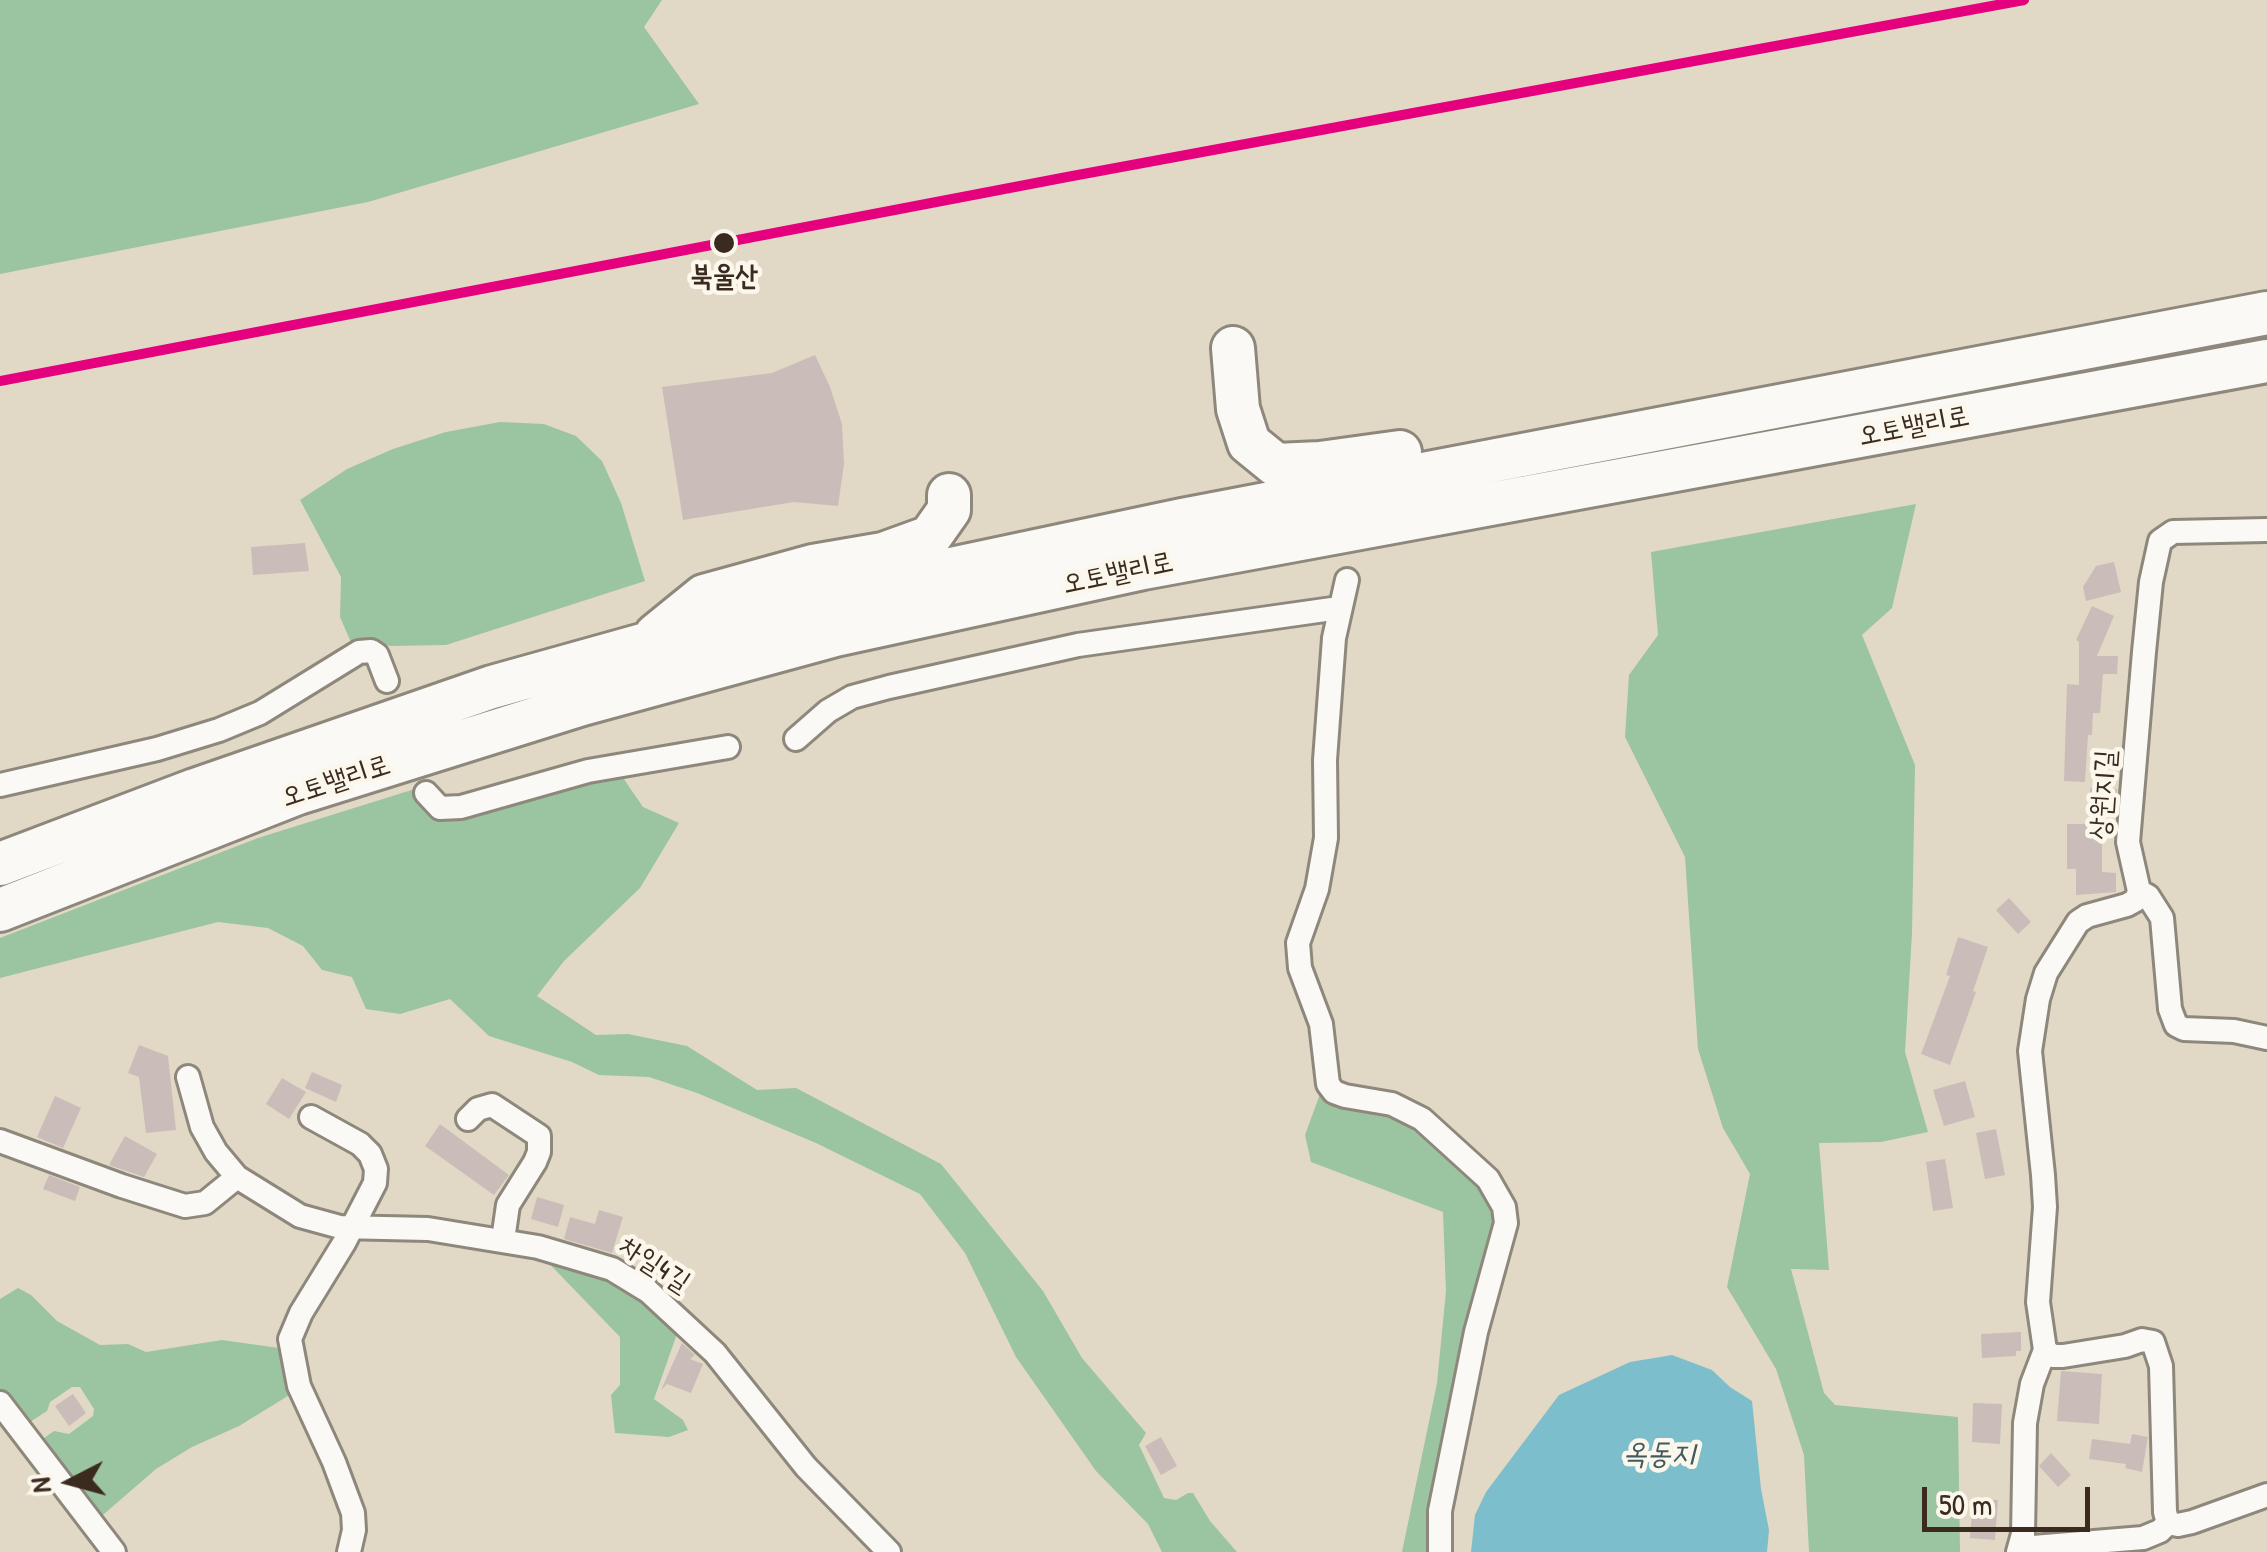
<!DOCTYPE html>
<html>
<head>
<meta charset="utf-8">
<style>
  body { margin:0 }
  #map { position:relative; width:2267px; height:1552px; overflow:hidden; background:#e1d9c6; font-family:"Patrick Hand",sans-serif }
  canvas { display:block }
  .north { position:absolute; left:20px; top:1432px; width:100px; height:100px; -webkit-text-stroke:8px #fbf7ec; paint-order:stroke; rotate:264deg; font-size:28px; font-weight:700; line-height:40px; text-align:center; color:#3b2a1e }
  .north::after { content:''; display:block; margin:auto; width:35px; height:45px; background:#3b2a1e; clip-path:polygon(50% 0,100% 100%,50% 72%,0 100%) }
  .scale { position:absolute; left:1922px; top:1487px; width:168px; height:45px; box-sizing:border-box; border:5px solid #3b2a1e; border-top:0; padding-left:12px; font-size:30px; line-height:35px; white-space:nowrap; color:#3b2a1e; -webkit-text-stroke:8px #fbf7ec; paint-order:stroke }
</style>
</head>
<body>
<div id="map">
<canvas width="2267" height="1552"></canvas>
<div class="north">N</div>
<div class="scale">50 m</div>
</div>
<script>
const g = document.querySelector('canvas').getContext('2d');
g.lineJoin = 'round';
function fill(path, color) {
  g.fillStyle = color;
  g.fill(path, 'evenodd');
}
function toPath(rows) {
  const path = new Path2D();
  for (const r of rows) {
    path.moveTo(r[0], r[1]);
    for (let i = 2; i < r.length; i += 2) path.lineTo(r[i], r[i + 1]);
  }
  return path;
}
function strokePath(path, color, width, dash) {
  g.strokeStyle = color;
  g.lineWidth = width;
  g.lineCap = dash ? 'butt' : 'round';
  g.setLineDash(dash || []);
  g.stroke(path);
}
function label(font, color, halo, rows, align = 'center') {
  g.font = font + ' "Patrick Hand","Poor Story",sans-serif';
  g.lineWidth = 9;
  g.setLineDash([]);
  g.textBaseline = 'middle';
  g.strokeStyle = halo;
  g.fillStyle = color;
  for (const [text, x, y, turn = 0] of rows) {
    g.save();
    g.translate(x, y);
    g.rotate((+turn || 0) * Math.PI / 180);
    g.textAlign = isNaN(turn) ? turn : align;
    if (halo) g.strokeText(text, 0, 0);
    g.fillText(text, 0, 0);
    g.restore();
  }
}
const forest = toPath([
  [0,0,662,0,644,27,699,104,368,202,0,274],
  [500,422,544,424,576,436,602,461,621,503,645,581,446,645,391,646,370,642,353,647,340,617,341,577,300,500,347,469,393,449,446,432],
  [1916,504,1892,608,1862,635,1915,765,1912,933,1905,1052,1928,1132,1881,1142,1819,1143,1829,1270,1791,1269,1824,1393,1835,1405,1958,1417,1960,1552,1809,1552,1804,1455,1776,1369,1727,1287,1750,1174,1723,1128,1698,1049,1685,857,1625,737,1629,675,1658,635,1651,552],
  [619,772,643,807,679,823,640,888,564,961,537,996,596,1035,628,1034,687,1046,757,1090,796,1088,941,1164,1043,1291,1082,1358,1146,1433,1139,1445,1164,1498,1176,1500,1188,1493,1193,1493,1210,1521,1237,1552,1162,1552,1148,1524,1096,1471,1016,1357,965,1253,920,1194,816,1143,697,1093,649,1077,599,1075,572,1062,489,1036,450,999,400,1014,366,1009,352,977,322,970,303,946,268,928,218,922,0,978,0,938,258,838,418,788,425,801],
  [1331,1093,1421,1124,1499,1207,1435,1552,1402,1552,1437,1383,1446,1291,1443,1212,1311,1162,1305,1135,1320,1094],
  [538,1252,621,1283,678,1331,654,1399,683,1420,688,1430,669,1437,615,1433,611,1395,620,1385,620,1337],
  [18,1288,31,1295,57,1321,100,1345,128,1344,146,1352,222,1340,286,1349,296,1391,239,1426,192,1447,156,1469,97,1520,40,1441,54,1431,69,1434,93,1416,94,1409,80,1387,72,1387,50,1402,47,1411,30,1422,23,1422,0,1393,0,1299]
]);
const water = toPath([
  [1672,1355,1712,1370,1730,1387,1752,1401,1761,1489,1769,1530,1767,1552,1471,1552,1475,1515,1486,1492,1559,1395,1630,1362]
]);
const building = toPath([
  [815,355,830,387,842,424,844,464,838,506,794,502,683,520,662,387,772,373],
  [305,543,309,571,253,575,251,547],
  [2114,562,2121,592,2086,601,2083,587,2096,566],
  [2092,606,2114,616,2097,656,2118,656,2117,674,2103,674,2100,713,2093,713,2092,735,2088,735,2085,782,2064,781,2067,684,2079,685,2079,642,2076,640],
  [2090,788,2117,789,2116,810,2090,810],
  [2067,824,2102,824,2102,872,2116,873,2116,892,2076,895,2076,869,2067,869],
  [2009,898,2031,922,2018,934,1996,910],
  [1958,937,1988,947,1973,991,1976,992,1950,1065,1921,1054,1950,976,1946,975],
  [139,1045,168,1056,176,1130,146,1133,139,1077,128,1073],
  [312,1072,342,1085,336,1102,305,1088],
  [282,1078,306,1092,289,1119,266,1104],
  [1965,1081,1975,1117,1944,1126,1933,1090],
  [55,1096,81,1108,63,1148,37,1137],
  [440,1124,509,1175,494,1195,425,1146],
  [1996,1129,2005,1175,1985,1179,1976,1133],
  [125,1136,157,1154,144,1177,109,1165],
  [1945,1159,1953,1208,1933,1211,1926,1162],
  [49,1175,80,1187,75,1201,43,1189],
  [537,1197,564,1205,558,1227,531,1219],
  [599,1210,623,1217,612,1253,564,1239,570,1217,595,1224],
  [2021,1332,2021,1351,2016,1351,2016,1356,1982,1358,1981,1334],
  [682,1343,695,1355,690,1359,703,1364,691,1393,667,1384,661,1390],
  [2061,1371,2102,1374,2099,1424,2057,1421],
  [73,1394,86,1413,69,1426,55,1406],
  [1973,1403,2002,1404,2000,1444,1972,1442],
  [2132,1434,2148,1437,2142,1472,2125,1468,2126,1464,2089,1459,2092,1439,2130,1444],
  [1161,1437,1177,1466,1161,1475,1145,1446],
  [2051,1453,2071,1475,2058,1487,2039,1466],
  [1973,1499,1998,1500,1995,1540,1970,1538]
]);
const street = toPath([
  [1347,580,1334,638,1325,760,1326,838,1317,889,1298,943,1300,968,1321,1024,1328,1084,1334,1092,1345,1096,1392,1104,1422,1119,1488,1179,1504,1207,1506,1223,1476,1332,1457,1427,1440,1511,1440,1552],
  [796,739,828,711,852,697,889,687,1078,645,1339,608],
  [0,785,157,749,219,730,260,713,359,652,371,651,377,655,387,681],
  [426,793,440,808,461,807,588,771,728,747],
  [2139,891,2148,896,2162,918,2170,1009,2176,1025,2184,1029,2234,1031,2267,1038],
  [188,1077,202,1127,216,1152,237,1177,300,1216,340,1227,428,1229,538,1247,612,1269,648,1291,715,1353,806,1467,889,1552],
  [311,1117,360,1144,370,1154,376,1169,375,1183,344,1243,301,1313,290,1339,299,1386,334,1462,353,1513,354,1530,349,1552],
  [468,1119,478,1109,492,1105,539,1136,539,1152,535,1162,508,1205,503,1240],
  [0,1141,122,1186,185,1206,205,1203,237,1177],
  [2045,1350,2053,1356,2063,1356,2125,1346,2142,1340,2153,1342,2161,1366,2165,1512,2168,1523,2178,1525,2192,1522,2267,1495],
  [0,1403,114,1552],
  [2021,1548,2143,1538,2160,1531,2168,1523],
  [2018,1552,2023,1534,2025,1423,2032,1384,2045,1350,2038,1302,2045,1207,2043,1175,2030,1051,2038,999,2046,973,2078,922,2087,916,2127,905,2136,900,2139,891,2128,842,2144,652,2151,582,2160,541,2173,532,2267,530]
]);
const highway = toPath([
  [1233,348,1238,409,1249,443,1276,465,1320,463,1400,452],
  [656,635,704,596,813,566,883,554,930,537,949,510,949,495],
  [0,864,195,790,492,687,800,601,1182,520,2267,313],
  [0,910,298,793,582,704,835,635,1143,568,2267,361]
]);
const rail1 = toPath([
  [0,381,1067,177,2024,0]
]);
const markers = [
  [724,243,12,"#3b2a1e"]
];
const stopNames = [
  ["북울산",724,278]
];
const streetNames = [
  ["오토밸리로",1914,427,-11],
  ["오토밸리로",1118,574,-12],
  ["오토밸리로",336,782,-18],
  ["상원지길",2104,795,-86],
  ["차일4길",654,1265,33]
];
const waterNames = [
  ["옥동지",1659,1455]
];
fill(forest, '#9bc4a0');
fill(water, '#7cbecc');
fill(building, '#cabcb9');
strokePath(street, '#8e887c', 28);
strokePath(highway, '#8e887c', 48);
strokePath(street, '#faf9f6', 22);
strokePath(highway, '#faf9f6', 42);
strokePath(rail1, '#e5007d', 10);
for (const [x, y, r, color] of markers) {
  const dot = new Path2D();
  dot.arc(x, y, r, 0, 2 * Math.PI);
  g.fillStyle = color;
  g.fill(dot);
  strokePath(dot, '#fbf7ec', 4);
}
label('bold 28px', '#3b2a1e', '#fbf7ec', stopNames);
label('28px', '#3b2a1e', '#fbf7ec', streetNames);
label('italic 30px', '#435a5c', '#fbf7ec', waterNames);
</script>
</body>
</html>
